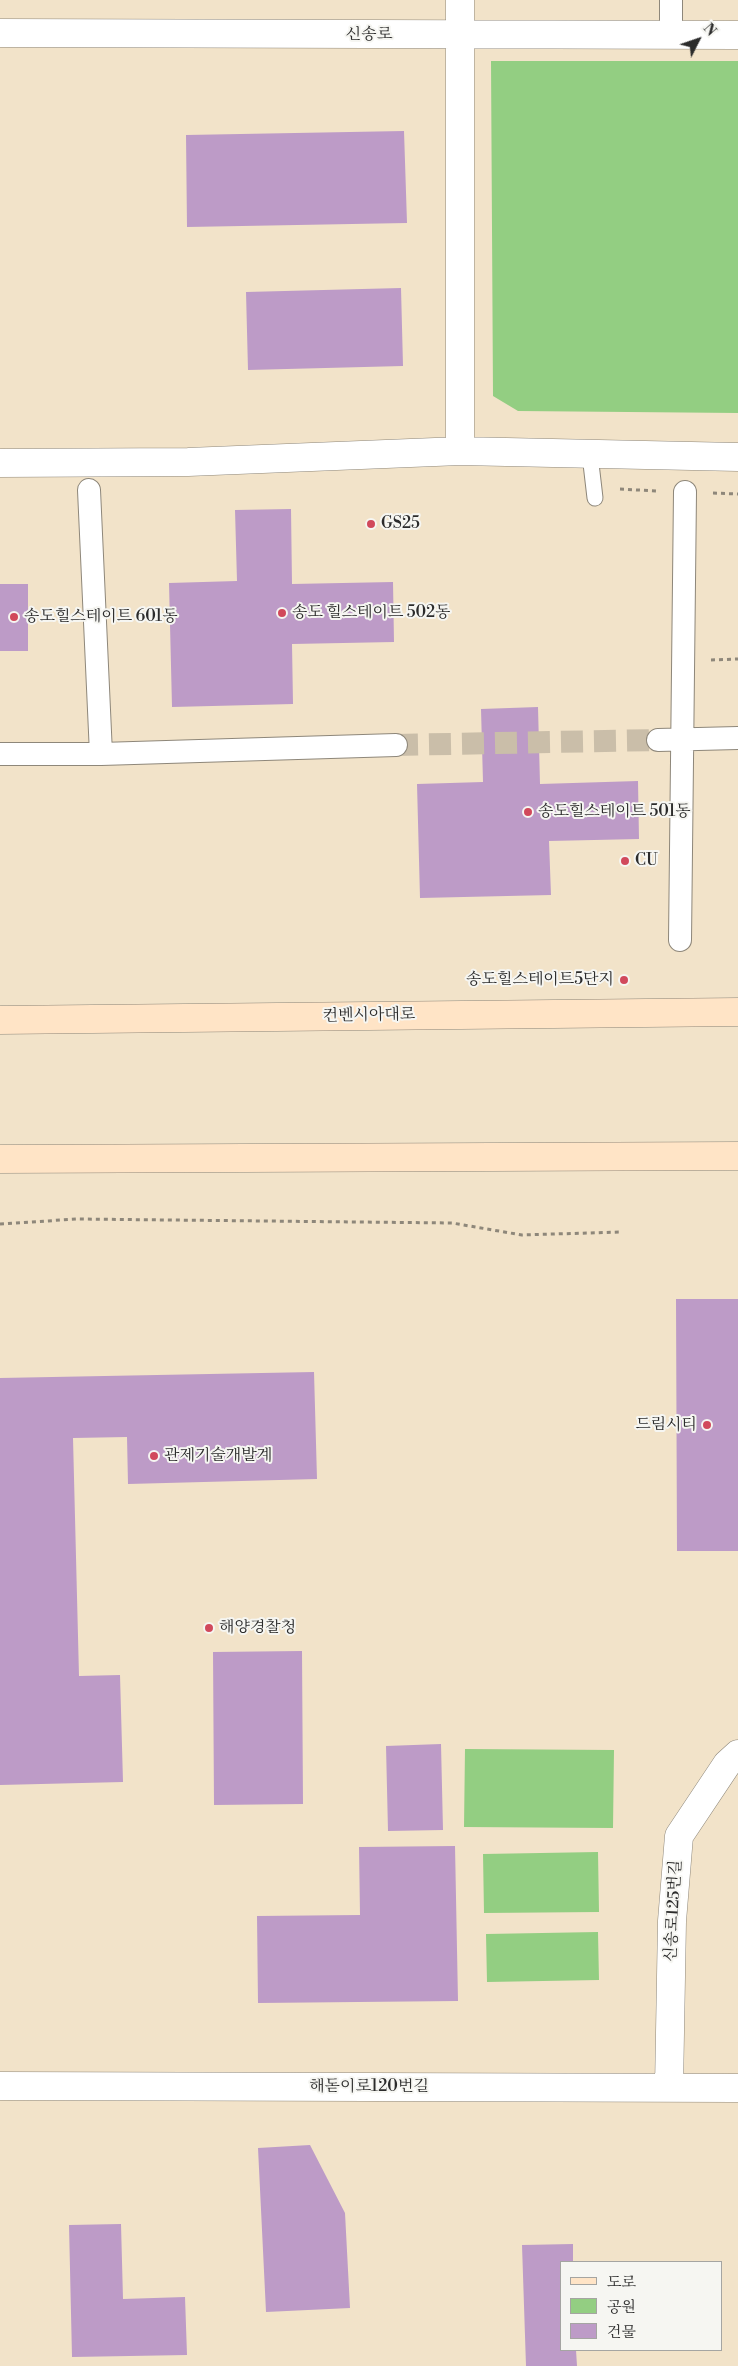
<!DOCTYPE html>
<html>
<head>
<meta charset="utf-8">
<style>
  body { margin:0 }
  #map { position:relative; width:738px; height:2366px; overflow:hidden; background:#f2e3c9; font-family:"Libre Bodoni","Noto Serif KR",serif }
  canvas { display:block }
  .legend { position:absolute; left:560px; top:2261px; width:162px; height:90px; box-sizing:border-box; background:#f6f6f2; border:1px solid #a5a5a2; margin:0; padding:6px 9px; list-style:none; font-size:15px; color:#2b2b2b }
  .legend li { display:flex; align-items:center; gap:10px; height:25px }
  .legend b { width:25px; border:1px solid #a5a5a2 }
  .north { position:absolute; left:673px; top:15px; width:50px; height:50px; -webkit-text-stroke:4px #f6f6f2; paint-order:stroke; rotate:49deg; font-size:14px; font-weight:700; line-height:20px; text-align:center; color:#2b2b2b }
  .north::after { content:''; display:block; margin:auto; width:18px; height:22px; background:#2b2b2b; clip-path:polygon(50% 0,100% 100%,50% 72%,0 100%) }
</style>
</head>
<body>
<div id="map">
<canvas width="738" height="2366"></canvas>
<ul class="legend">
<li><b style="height:6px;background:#ffe4c6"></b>도로</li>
<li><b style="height:14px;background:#93ce82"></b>공원</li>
<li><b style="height:14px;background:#bd9bc7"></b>건물</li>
</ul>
<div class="north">N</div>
</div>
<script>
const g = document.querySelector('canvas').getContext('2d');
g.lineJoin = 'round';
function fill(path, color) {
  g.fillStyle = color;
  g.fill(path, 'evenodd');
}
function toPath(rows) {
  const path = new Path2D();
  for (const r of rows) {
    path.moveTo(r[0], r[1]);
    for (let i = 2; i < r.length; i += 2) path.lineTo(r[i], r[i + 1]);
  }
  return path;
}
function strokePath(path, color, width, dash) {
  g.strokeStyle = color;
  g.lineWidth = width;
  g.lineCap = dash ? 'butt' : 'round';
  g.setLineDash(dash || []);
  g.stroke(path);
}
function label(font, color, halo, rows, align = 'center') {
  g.font = font + ' "Libre Bodoni","Noto Serif KR",serif';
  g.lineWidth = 4;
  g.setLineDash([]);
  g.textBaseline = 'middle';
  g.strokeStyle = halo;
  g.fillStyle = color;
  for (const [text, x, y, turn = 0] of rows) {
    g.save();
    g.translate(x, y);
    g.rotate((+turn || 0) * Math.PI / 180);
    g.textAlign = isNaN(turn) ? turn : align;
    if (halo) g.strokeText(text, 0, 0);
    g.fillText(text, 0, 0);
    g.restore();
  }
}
const green = toPath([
  [491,61,738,61,738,413,518,411,493,396],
  [465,1749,614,1750,613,1828,464,1827],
  [598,1852,599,1912,484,1913,483,1854],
  [598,1932,599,1980,487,1982,486,1934]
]);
const building = toPath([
  [404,131,407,223,187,227,186,135],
  [401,288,403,366,248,370,246,292],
  [291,509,292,584,393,582,394,642,292,644,293,704,172,707,169,583,237,581,235,510],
  [0,584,28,584,28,651,0,651],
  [538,707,540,784,638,781,639,839,549,841,551,895,420,898,417,784,483,782,481,709],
  [676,1299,738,1299,738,1551,677,1551],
  [314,1372,317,1479,128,1484,127,1437,73,1438,79,1676,120,1675,123,1782,0,1785,0,1378],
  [302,1651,303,1804,214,1805,213,1652],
  [441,1744,443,1830,388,1831,386,1746],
  [455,1846,458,2001,258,2003,257,1916,360,1915,359,1847],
  [310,2145,345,2213,350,2308,266,2312,258,2148],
  [121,2224,123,2299,185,2297,187,2355,72,2357,69,2225],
  [573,2244,573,2262,562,2262,562,2350,576,2350,577,2366,526,2366,522,2245]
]);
const pedestrianTunnel = toPath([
  [396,745,658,740]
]);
const path = toPath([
  [620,489,656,491],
  [713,493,738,494],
  [711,660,738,659],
  [0,1224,77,1219,452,1223,522,1235,620,1232]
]);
const service = toPath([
  [590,455,595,498]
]);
const pedestrian = toPath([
  [671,0,671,36],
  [89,490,101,754],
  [658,740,738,738],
  [0,754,101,754,396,745],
  [680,940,685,492]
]);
const minor = toPath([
  [0,33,738,35],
  [460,451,460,0],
  [0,463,188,462,460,451,738,457],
  [0,2086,738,2088],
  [669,2088,672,1921,679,1836,727,1764,738,1754]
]);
const secondary = toPath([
  [0,1020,738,1012],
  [0,1159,738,1156]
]);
const markers = [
  [371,524,5,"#d1495b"],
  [282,613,5,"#d1495b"],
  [14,617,5,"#d1495b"],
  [528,812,5,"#d1495b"],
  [625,861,5,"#d1495b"],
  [624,980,5,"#d1495b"],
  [707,1425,5,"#d1495b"],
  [154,1456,5,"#d1495b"],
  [209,1628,5,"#d1495b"]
];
const streetNames = [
  ["신송로",369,35],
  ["컨벤시아대로",369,1016,-1],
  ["신송로125번길",674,1911,-87],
  ["해돋이로120번길",369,2087]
];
const poiNames = [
  ["GS25",381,524],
  ["송도 힐스테이트 502동",292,613],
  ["송도힐스테이트 601동",24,617],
  ["송도힐스테이트 501동",538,812],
  ["CU",635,861],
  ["송도힐스테이트5단지",614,980,"right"],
  ["드림시티",697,1425,"right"],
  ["관제기술개발계",164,1456],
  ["해양경찰청",219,1628]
];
fill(green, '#93ce82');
fill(building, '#bd9bc7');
strokePath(pedestrianTunnel, '#cabea9', 22, [22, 11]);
strokePath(service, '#8e877a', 17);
strokePath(pedestrian, '#8e877a', 24);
strokePath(minor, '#8e877a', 29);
strokePath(secondary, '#8e877a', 29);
strokePath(path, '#8e877a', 3, [4, 4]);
strokePath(service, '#fff', 15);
strokePath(pedestrian, '#fff', 22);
strokePath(minor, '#fff', 28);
strokePath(secondary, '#ffe4c6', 28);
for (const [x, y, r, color] of markers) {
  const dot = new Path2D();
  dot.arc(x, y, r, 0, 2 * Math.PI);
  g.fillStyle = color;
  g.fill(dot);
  strokePath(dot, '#f6f6f2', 2);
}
label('16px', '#2b2b2b', '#f6f6f2', streetNames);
label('16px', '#2b2b2b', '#f6f6f2', poiNames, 'left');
</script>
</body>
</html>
